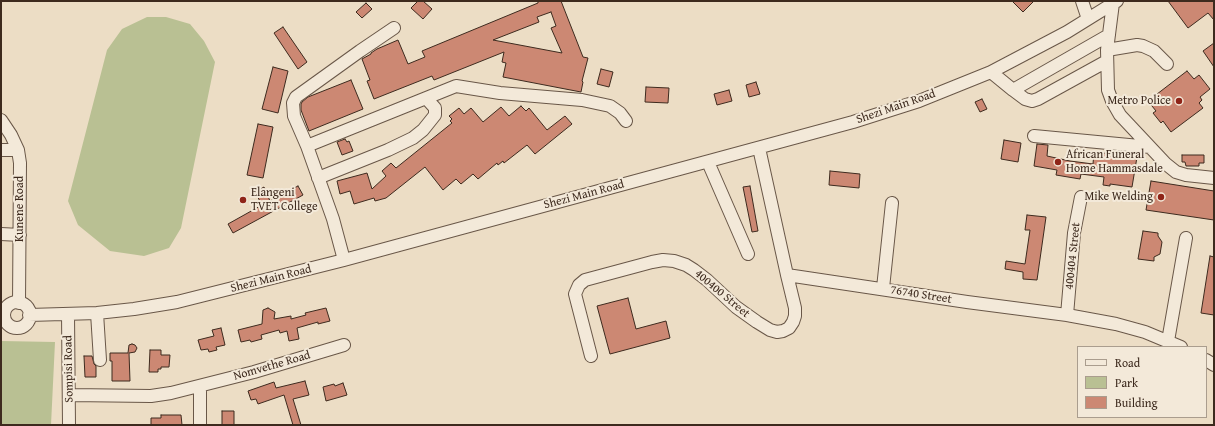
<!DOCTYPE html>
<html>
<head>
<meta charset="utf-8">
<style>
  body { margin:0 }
  #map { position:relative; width:1215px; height:426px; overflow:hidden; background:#ecddc5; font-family:"Gentium Book Plus",serif }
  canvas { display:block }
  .frame { position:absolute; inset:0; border:2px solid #3d2a1e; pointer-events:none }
  .legend { position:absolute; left:1077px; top:346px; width:130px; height:72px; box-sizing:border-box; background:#f3e9d9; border:1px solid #aa9d8e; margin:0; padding:5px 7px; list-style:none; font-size:12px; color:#3d2a1e }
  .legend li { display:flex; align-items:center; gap:8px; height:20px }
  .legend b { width:20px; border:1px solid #aa9d8e }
</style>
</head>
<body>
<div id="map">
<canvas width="1215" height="426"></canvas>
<div class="frame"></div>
<ul class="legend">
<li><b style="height:5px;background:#f3e9d9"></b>Road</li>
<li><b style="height:11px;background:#b9c093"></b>Park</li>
<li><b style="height:11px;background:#cc8873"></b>Building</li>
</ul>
</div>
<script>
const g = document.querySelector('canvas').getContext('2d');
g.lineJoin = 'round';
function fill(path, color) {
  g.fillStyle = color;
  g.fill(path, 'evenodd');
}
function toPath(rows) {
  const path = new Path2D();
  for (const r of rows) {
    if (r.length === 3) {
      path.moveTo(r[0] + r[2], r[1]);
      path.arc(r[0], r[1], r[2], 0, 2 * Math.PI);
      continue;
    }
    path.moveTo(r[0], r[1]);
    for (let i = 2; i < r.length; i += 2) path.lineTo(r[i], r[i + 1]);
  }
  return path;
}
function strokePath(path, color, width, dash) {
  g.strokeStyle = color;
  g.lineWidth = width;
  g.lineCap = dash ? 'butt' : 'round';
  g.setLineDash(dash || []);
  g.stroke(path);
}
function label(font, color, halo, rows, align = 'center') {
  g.font = font + ' "Gentium Book Plus",serif';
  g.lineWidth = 4;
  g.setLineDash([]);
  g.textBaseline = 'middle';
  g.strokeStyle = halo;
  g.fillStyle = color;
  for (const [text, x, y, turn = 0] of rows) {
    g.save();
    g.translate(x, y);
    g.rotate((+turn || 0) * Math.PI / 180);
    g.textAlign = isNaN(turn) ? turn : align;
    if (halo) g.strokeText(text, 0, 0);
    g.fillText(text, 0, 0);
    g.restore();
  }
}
const green = toPath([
  [147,17,166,17,190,24,204,41,215,62,181,228,169,248,144,256,110,251,78,225,68,201,107,50,122,29],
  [1,341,55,342,51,425,1,425]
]);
const building = toPath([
  [418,1,423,1,432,9,423,19,411,8,418,1],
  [538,1,561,1,583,57,588,58,582,81,583,82,581,92,503,77,506,63,502,62,504,52,434,80,432,76,374,99,367,81,370,80,362,59,371,54,371,53,377,49,398,40,408,64,425,57,422,51,538,3,538,1],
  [551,12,556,26,551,28,562,53,493,40,539,22,537,17,551,12],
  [1012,1,1034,1,1023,12,1012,1],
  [1168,1,1214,1,1214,20,1208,13,1188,28,1168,1],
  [366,3,372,9,362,18,356,12,366,3],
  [283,27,307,62,298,69,274,33,283,27],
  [1214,43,1214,67,1203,51,1214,43],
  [273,67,288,71,278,113,262,109,273,67],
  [601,69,613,72,609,87,597,84,601,69],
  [1187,71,1194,79,1199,75,1210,89,1200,97,1202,100,1199,103,1203,108,1171,132,1163,121,1161,123,1153,113,1156,111,1148,101,1187,71],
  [351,80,363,109,309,131,301,110,301,104,302,102,308,97,351,80],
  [756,82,760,94,749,97,746,85,756,82],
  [646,87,669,88,668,103,645,102,646,87],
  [729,90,732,101,717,105,714,94,729,90],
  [982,99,987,109,980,112,975,102,982,99],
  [521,106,526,111,529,108,547,130,565,116,572,124,535,154,527,145,504,163,503,161,498,165,497,163,478,179,473,174,461,184,456,179,443,190,425,167,386,198,375,201,374,198,354,204,350,191,340,194,337,181,367,173,372,189,386,176,382,171,391,163,396,168,452,123,450,121,452,119,449,116,459,108,464,114,471,108,483,122,501,107,509,116,521,106],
  [258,124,273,127,263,178,247,175,258,124],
  [345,139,347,142,349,141,353,151,342,155,337,142,345,139],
  [1004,140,1021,143,1018,162,1001,159,1004,140],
  [1037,144,1048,145,1047,156,1070,161,1093,164,1094,152,1137,157,1132,187,1110,184,1110,186,1103,185,1104,177,1081,174,1080,179,1056,175,1057,170,1034,166,1037,144],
  [1182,155,1204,155,1204,163,1199,163,1199,166,1186,166,1185,162,1182,162,1182,155],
  [830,171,860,174,859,188,829,185,830,171],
  [1151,181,1214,191,1214,220,1146,210,1151,181],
  [298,186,303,195,233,233,228,224,262,205,255,192,264,187,270,201,298,186],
  [750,186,758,231,752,232,743,187,750,186],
  [1027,215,1046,217,1037,280,1023,279,1023,272,1005,269,1006,261,1025,264,1030,230,1025,230,1027,215],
  [1143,231,1158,233,1158,236,1162,242,1160,254,1154,257,1154,261,1138,259,1143,231],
  [1210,256,1214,257,1214,315,1201,313,1210,256],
  [628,298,636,329,666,321,670,338,610,354,597,306,628,298],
  [268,308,275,312,274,319,291,316,291,319,306,315,305,313,326,308,330,321,318,324,318,322,297,328,299,339,289,341,287,331,280,333,279,330,261,335,262,339,251,342,250,340,241,342,238,330,262,324,263,310,268,308],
  [221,328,225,345,216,347,217,350,209,352,208,349,201,350,198,340,214,336,212,330,221,328],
  [132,344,135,345,137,348,135,352,129,353,130,381,112,381,112,361,110,361,110,353,128,353,129,345,132,344],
  [150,350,161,350,161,355,170,355,169,367,161,367,161,369,158,369,158,372,149,372,150,350],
  [84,356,92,356,94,364,96,366,96,377,85,377,84,356],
  [305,381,309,395,293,399,301,425,293,425,284,395,258,404,256,399,251,400,248,391,274,382,276,388,305,381],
  [343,383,347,395,326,401,323,387,334,384,335,386,343,383],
  [222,411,234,411,234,425,222,425,222,411],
  [161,415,181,415,182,425,151,425,151,418,161,418,161,415]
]);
const minor = toPath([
  [1082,1,1088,19],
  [1113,3,1107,50,1108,90,1112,101,1120,115,1166,164,1176,172,1186,175,1214,178],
  [1107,50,1137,45,1143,46,1154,51,1167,64],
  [991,72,1013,90,1109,35],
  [1013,90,1025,99,1032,101,1038,99,1107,61],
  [1,120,11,135,18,150,20,163,19,303],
  [1034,136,1150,147],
  [307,146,294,116,293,103,296,97,360,51,394,28],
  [759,148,787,275,967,302,1067,315,1116,324,1145,332,1181,347],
  [1,150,18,150],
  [708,162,748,254],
  [318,178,388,150,413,138,423,130,435,115,435,108,426,98],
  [1,234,20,235],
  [344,260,333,219,307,146,456,86,500,93,582,100,610,106,620,113,626,121],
  [883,288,892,203],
  [17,315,13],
  [97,313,100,360],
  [68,314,69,425],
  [29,315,97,313,134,309,177,302,344,260,853,122,919,101,991,72,1067,32,1117,1],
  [1067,315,1074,233,1081,197],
  [1168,341,1186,238],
  [591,356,575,294,579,285,585,280,652,262,663,260,674,261,686,265,694,270,707,280,736,307,757,322,770,330,777,332,783,331,789,328,793,322,795,316,795,308,787,275],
  [1206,360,1214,365],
  [70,395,151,396,171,393,254,372,344,345],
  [200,425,200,387]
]);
const markers = [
  [1179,101,4,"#8f2418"],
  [1058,162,4,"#8f2418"],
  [1161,197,4,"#8f2418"],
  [243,200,4,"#8f2418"]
];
const poiNames = [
  ["Metro Police",1171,101],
  ["African Funeral",1066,155,"left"],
  ["Home Hammasdale",1066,169,"left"],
  ["Elangeni",251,193,"left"],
  ["TVET College",251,207,"left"],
  ["Mike Welding",1153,197]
];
const streetNames = [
  ["Shezi Main Road",896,107,-19],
  ["Shezi Main Road",584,195,-15],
  ["Kunene Road",20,209,-90],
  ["400404 Street",1073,256,-84],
  ["Shezi Main Road",271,279,-14],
  ["400400 Street",722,294,40],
  ["76740 Street",921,295,9],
  ["Nomvethe Road",272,366,-16],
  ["Sompisi Road",69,369,-91]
];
fill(green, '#b9c093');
fill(building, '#cc8873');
strokePath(building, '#3d2a1e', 1);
strokePath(minor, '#695748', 14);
strokePath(minor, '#f3e9d9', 12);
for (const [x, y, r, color] of markers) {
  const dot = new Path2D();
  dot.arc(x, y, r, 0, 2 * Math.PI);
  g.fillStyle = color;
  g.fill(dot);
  strokePath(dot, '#f3e9d9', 1.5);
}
label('12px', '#3d2a1e', '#f3e9d9', poiNames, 'right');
label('12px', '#3d2a1e', '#f3e9d9', streetNames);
</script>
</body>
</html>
